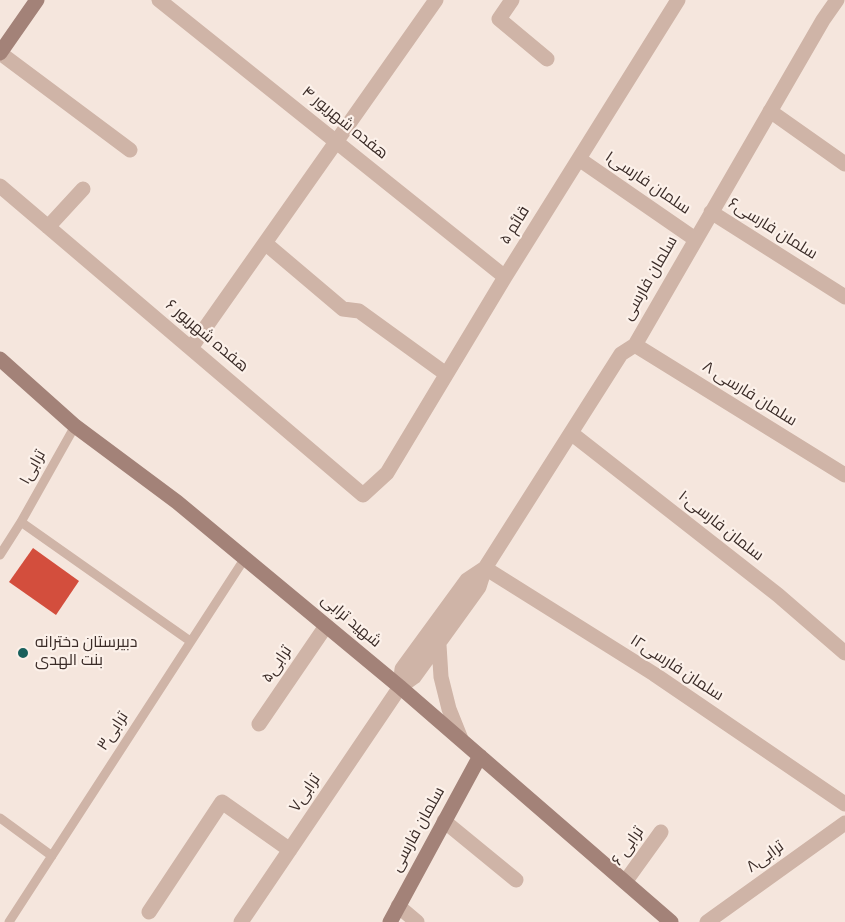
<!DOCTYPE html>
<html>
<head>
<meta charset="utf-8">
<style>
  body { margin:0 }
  canvas { display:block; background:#f5e6dd }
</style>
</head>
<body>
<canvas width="845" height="922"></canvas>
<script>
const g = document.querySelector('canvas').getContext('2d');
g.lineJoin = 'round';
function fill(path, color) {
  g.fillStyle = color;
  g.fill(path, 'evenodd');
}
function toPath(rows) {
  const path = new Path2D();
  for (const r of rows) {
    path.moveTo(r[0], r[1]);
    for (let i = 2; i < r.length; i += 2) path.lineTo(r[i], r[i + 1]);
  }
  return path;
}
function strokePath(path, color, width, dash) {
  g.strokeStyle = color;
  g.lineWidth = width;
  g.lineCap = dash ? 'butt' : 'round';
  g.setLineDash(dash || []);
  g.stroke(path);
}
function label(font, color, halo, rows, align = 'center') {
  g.font = font + ' Overpass,Cairo,sans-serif';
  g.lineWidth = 4.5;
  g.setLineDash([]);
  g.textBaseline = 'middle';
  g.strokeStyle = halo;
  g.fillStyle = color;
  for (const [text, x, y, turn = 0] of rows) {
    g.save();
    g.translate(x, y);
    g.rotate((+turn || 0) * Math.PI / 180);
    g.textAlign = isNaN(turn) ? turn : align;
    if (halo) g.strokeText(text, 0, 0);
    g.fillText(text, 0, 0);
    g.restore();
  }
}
const building = toPath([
  [33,548,79,581,56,615,9,582]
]);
const lane = toPath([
  [21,522,190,641],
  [0,555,21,522,75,426],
  [0,818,52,856],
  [9,922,245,558]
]);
const street = toPath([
  [159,0,505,277],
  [512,0,499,19,547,59],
  [0,53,130,150],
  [770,111,845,164],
  [579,159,695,239],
  [0,186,363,495,387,473,505,277,678,0],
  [711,212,845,297],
  [48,227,83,189],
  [265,243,343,309,359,311,446,374],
  [635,345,845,475],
  [191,348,436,0],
  [571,433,778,595,845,653],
  [485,568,654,674,845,804],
  [439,645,441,677,449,709,461,739],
  [400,687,402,669,467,580,485,568],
  [259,724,326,626],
  [444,821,516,880],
  [625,882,661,832],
  [398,906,417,922],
  [149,912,222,802,290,850],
  [241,922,400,687,414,677,479,587,485,568,621,354,635,345,823,20,837,0],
  [707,922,845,823]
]);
const secondary = toPath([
  [0,53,37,0],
  [0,359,75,426,177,502,400,687,671,922],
  [390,922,480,756]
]);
const markers = [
  [23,653,6,"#19615d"]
];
const streetNames = [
  ["هفده شهریور ۴",344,124,39],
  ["سلمان فارسی۱",647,184,34],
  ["قائم ۵",516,226,-58],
  ["سلمان فارسی۶",772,230,32],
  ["سلمان فارسی",651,279,-60],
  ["هفده شهریور ۶",206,337,40],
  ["سلمان فارسی ۸",749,395,32],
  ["ترابی۱",34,468,-61],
  ["سلمان فارسی۱۰",720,527,38],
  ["شهید ترابی",350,622,40],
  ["ترابی۵",278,665,-56],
  ["سلمان فارسی۱۲",676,669,33],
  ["ترابی۳",114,732,-57],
  ["ترابی۷",306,794,-56],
  ["سلمان فارسی",419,830,-61],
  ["ترابی ۶",629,847,-55],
  ["ترابی۸",766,858,-36]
];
const poiNames = [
  ["دبیرستان دخترانه",35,644],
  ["بنت الهدی",35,662]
];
fill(building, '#d34e3d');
strokePath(lane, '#cfb4a7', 9);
strokePath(street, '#cfb4a7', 15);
strokePath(secondary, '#a38278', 15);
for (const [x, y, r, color] of markers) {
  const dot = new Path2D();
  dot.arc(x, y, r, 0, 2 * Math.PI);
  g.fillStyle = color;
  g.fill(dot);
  strokePath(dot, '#fcf1ea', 2);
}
label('16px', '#3b2c28', '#fcf1ea', streetNames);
label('16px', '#3b2c28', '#fcf1ea', poiNames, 'left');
</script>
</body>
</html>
